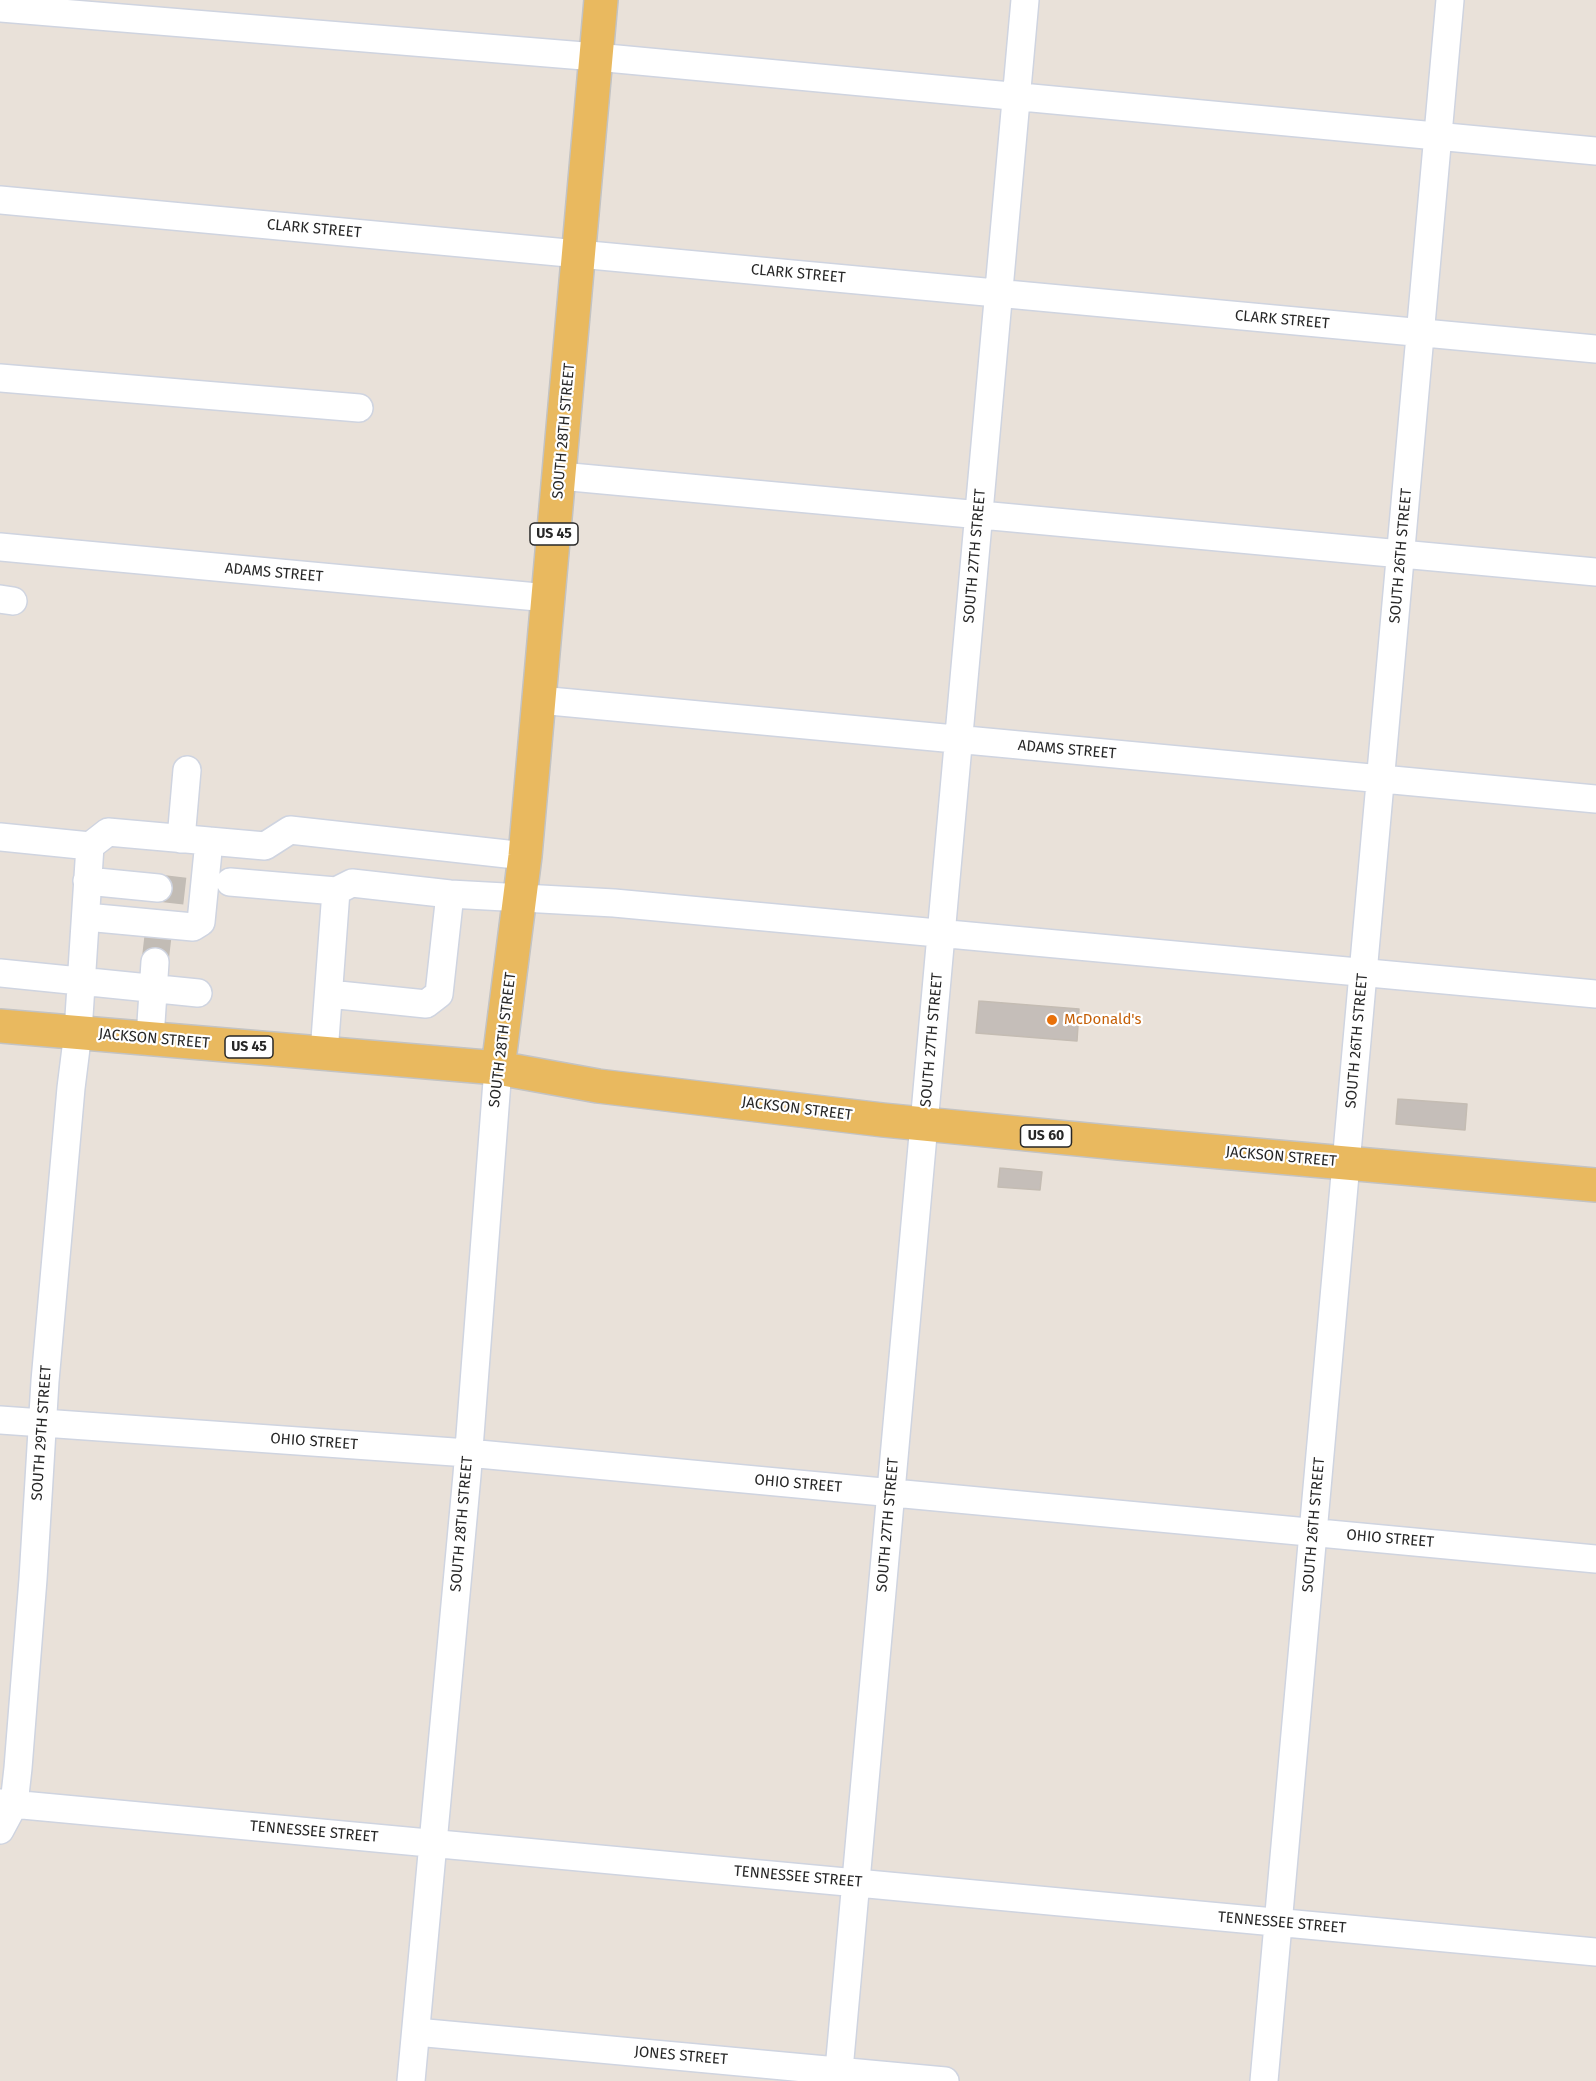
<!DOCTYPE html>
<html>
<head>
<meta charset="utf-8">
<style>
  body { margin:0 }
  canvas { display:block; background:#e9e1d9 }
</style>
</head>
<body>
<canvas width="1596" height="2081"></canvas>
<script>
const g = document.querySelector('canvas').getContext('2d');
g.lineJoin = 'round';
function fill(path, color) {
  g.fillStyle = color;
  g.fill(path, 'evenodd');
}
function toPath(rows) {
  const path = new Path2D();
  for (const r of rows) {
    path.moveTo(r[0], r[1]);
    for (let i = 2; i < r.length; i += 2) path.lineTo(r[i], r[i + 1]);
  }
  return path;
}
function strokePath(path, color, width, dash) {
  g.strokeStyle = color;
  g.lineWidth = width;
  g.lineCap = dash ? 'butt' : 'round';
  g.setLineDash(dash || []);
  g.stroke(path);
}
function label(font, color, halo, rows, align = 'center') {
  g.font = font + ' "Fira Sans",sans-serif';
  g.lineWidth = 4.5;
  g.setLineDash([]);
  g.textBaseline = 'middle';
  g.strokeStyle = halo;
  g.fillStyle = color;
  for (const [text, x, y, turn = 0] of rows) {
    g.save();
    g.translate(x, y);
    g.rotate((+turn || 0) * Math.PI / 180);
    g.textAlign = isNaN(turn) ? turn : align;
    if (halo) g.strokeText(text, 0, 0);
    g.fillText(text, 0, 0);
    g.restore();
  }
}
const building = toPath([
  [979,1001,1079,1009,1077,1041,976,1033,979,1001],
  [1398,1099,1467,1104,1465,1130,1396,1124,1398,1099],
  [1000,1168,1042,1172,1040,1190,998,1187,1000,1168]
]);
const minorTunnel = toPath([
  [158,888,193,892],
  [155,962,158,936]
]);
const minor = toPath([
  [0,8,596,57,1596,151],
  [0,200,1596,349],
  [0,378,359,408],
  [560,476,1596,572],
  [0,547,548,598],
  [0,599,13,601],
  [539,700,1596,799],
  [0,837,90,846,78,1032,71,1088,45,1381,33,1579,18,1768,14,1804,0,1830],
  [181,839,187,770],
  [90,846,108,832,265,846,290,830,525,856],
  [87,881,158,888],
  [230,882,336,891,352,883,450,894,614,903,1596,994],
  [86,917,193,927,201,922,209,841],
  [0,973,198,993],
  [329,994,426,1004,439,994,450,894],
  [150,1038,155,962],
  [324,1053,336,891],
  [0,1420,468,1453,1596,1559],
  [0,1803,1596,1952],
  [416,2032,945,2081],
  [411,2081,467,1475,498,1068],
  [838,2081,1025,0],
  [1264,2081,1450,0]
]);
const major = toPath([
  [0,1026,498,1068,598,1086,883,1120,1119,1143,1596,1185],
  [498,1068,525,856,601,0]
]);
const markers = [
  [1052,1020,6,"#e8710a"]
];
const shields = [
  [554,534,48],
  [249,1047,48],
  [1046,1136,51]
];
const shieldNames = [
  ["US 45",554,534],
  ["US 45",249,1047],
  ["US 60",1046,1136]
];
const streetNames = [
  ["CLARK STREET",314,229,5],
  ["CLARK STREET",798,274,5],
  ["CLARK STREET",1282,320,5],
  ["SOUTH 28TH STREET",564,431,-85],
  ["SOUTH 27TH STREET",975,556,-85],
  ["SOUTH 26TH STREET",1401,556,-85],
  ["ADAMS STREET",274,573,5],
  ["ADAMS STREET",1067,750,5],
  ["JACKSON STREET",154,1039,5],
  ["SOUTH 28TH STREET",503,1040,-83],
  ["SOUTH 27TH STREET",932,1040,-85],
  ["SOUTH 26TH STREET",1357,1041,-85],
  ["JACKSON STREET",797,1109,7],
  ["JACKSON STREET",1281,1157,5],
  ["SOUTH 29TH STREET",42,1433,-86],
  ["OHIO STREET",314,1442,4],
  ["OHIO STREET",798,1484,5],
  ["SOUTH 28TH STREET",462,1524,-85],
  ["SOUTH 27TH STREET",888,1525,-85],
  ["SOUTH 26TH STREET",1314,1525,-85],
  ["OHIO STREET",1390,1539,5],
  ["TENNESSEE STREET",314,1832,5],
  ["TENNESSEE STREET",798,1877,5],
  ["TENNESSEE STREET",1282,1923,5],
  ["JONES STREET",681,2056,5]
];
const foodNames = [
  ["McDonald's",1064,1020]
];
fill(building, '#c5beb9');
strokePath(building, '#c4bcb3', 1.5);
strokePath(minorTunnel, '#c2bcb5', 27, [27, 14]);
strokePath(minor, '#cfd4e0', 30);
strokePath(major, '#c3c3c3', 36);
strokePath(minor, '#fff', 27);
strokePath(major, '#e9b95f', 33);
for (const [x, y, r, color] of markers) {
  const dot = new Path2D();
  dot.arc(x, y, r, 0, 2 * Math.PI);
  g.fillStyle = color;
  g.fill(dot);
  strokePath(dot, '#fff', 2);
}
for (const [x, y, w] of shields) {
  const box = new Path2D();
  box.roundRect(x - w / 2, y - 11, w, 22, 4.5);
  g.fillStyle = '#fff';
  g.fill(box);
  strokePath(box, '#272727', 1.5);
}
label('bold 14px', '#272727', null, shieldNames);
label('15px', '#272727', '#fff', streetNames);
label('15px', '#c56008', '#fff', foodNames, 'left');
</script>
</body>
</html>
